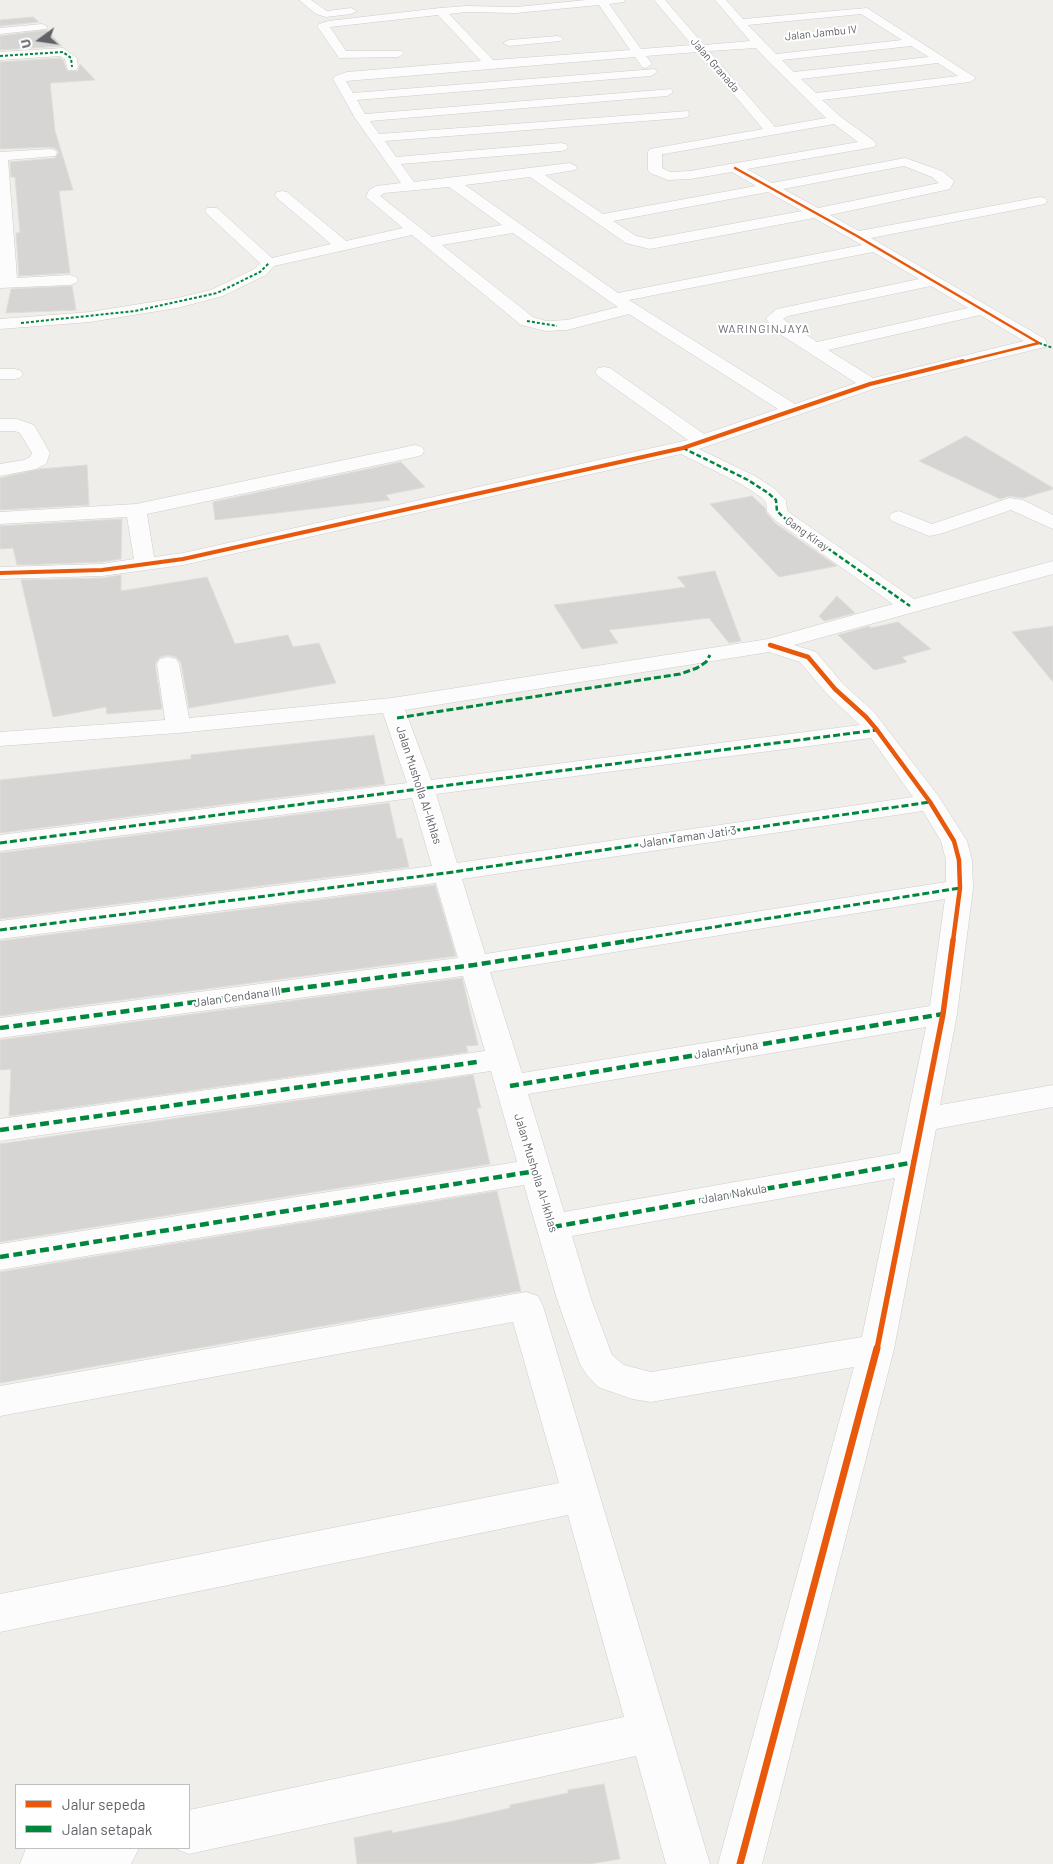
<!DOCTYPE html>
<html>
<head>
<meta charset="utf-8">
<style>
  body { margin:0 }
  #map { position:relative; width:1053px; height:1864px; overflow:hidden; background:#efeeea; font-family:Barlow,sans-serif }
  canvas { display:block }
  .legend { position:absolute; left:15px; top:1784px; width:175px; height:65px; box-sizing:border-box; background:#fff; border:1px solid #bfc0c2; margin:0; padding:6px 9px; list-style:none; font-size:15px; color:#606267 }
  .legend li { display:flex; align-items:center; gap:10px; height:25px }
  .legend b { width:25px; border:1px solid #bfc0c2 }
  .north { position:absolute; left:15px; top:15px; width:50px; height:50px; -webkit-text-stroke:4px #fff; paint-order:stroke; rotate:256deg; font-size:14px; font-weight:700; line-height:20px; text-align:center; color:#606267 }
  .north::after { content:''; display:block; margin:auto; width:18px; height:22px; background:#606267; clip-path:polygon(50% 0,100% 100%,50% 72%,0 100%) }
</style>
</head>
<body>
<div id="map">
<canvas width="1053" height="1864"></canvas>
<ul class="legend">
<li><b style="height:6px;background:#e8590c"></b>Jalur sepeda</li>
<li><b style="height:6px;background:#00873e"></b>Jalan setapak</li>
</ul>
<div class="north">U</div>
</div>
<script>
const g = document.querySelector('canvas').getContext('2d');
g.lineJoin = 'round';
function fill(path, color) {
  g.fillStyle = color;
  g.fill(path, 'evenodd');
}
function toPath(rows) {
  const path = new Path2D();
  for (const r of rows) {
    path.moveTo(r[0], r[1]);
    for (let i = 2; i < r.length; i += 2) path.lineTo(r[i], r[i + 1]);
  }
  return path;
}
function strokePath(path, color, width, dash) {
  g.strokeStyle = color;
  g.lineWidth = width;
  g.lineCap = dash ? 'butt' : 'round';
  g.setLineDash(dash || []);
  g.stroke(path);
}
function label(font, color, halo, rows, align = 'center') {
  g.font = font + ' Barlow,sans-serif';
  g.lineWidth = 4;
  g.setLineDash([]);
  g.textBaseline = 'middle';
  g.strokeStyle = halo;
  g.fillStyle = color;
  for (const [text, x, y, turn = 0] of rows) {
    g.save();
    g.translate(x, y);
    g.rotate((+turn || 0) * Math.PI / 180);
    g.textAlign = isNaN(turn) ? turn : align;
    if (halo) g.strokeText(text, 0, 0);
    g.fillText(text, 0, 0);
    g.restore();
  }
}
const building = toPath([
  [33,17,39,22,0,26,0,20,33,17],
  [47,30,62,46,0,50,0,36,47,30],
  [60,58,63,60,67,71,78,71,80,64,95,80,50,83,55,131,73,190,59,191,70,273,19,276,16,233,20,233,15,177,11,177,10,162,55,158,59,152,55,148,50,147,0,149,0,62,60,58],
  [72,286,76,310,6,313,11,289,72,286],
  [966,436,1053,488,1053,489,1023,498,1009,496,1000,499,919,461,966,436],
  [401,462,425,487,386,495,390,500,215,520,213,502,401,462],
  [87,465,89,505,0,510,0,478,39,469,87,465],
  [752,496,765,508,766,512,775,523,837,566,779,577,710,504,752,496],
  [122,519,121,559,102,562,17,565,13,548,0,549,0,526,122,519],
  [715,571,741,641,729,643,709,618,609,630,618,643,582,649,554,605,686,587,677,577,715,571],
  [121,575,121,591,207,577,235,644,288,635,293,647,319,643,336,683,189,708,181,663,176,657,168,655,160,657,155,664,162,709,107,714,106,707,53,717,21,580,102,578,121,575],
  [837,596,855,613,824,621,819,616,837,596],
  [898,622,931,649,902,657,907,662,874,670,838,635,869,626,871,628,898,622],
  [1053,626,1053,682,1012,632,1053,626],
  [374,735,385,784,0,833,0,780,191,759,191,755,374,735],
  [389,803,397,839,402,838,409,867,0,919,0,853,389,803],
  [435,885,456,956,0,1016,0,941,435,885],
  [462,978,478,1045,466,1046,468,1052,9,1116,11,1069,0,1070,0,1040,462,978],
  [473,1075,481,1108,477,1108,490,1164,0,1242,0,1144,473,1075],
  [497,1191,521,1291,0,1383,0,1272,497,1191],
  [604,1784,620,1859,589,1864,357,1864,354,1838,392,1830,392,1833,453,1821,510,1808,510,1805,568,1793,568,1790,604,1784]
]);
const street = toPath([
  [299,0,311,0,327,11,351,8,357,11,351,14,326,17,316,14,299,0],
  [586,0,625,0,624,2,609,4,641,49,692,45,654,0,665,0,704,45,750,41,715,0,726,0,743,19,867,8,976,78,970,82,822,100,841,117,874,141,876,144,874,147,747,169,772,183,905,158,942,171,954,181,950,189,830,215,859,231,1040,197,1045,198,1047,201,1045,204,1040,205,871,238,1045,339,1047,343,1045,347,876,388,699,449,755,476,775,489,786,500,787,510,790,513,914,599,1053,561,1053,574,794,645,816,652,843,684,874,712,939,797,967,841,972,860,973,888,957,1014,940,1105,1053,1085,1053,1107,936,1129,894,1349,762,1864,718,1864,854,1367,651,1402,632,1399,598,1387,586,1374,580,1364,557,1299,524,1185,0,1270,0,1244,517,1162,491,1071,0,1141,0,1119,485,1051,463,976,0,1038,0,1018,458,958,436,883,0,939,0,921,432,866,412,798,0,851,0,835,407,783,383,713,178,733,0,746,0,732,165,720,157,664,160,659,168,657,176,659,179,664,189,718,392,698,768,639,893,604,776,521,767,511,766,502,761,497,741,484,681,454,183,565,102,576,0,579,0,567,102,564,134,559,127,517,0,524,0,512,136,504,415,445,422,447,424,451,422,455,415,457,147,514,154,557,183,553,688,440,598,376,595,372,598,368,604,367,610,368,704,434,778,409,629,314,567,330,546,331,521,325,412,235,274,266,266,275,223,296,177,308,90,322,0,329,0,319,90,312,177,298,211,290,254,269,260,263,207,214,205,211,207,208,217,208,272,258,331,244,277,198,275,195,277,192,282,191,287,192,346,241,403,228,366,197,369,190,376,186,401,183,355,118,333,79,335,76,347,72,481,61,438,15,330,27,346,51,402,51,404,53,402,55,398,57,339,58,317,26,319,24,328,21,440,8,466,6,516,7,586,0],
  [599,5,630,50,493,60,449,14,466,12,516,13,599,5],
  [861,14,902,40,776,54,748,25,861,14],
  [911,46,929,57,794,72,782,60,911,46],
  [756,48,768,61,826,118,775,127,709,51,756,48],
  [698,52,763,129,650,149,648,152,648,170,650,173,668,180,690,179,732,172,756,186,603,214,545,175,575,170,577,167,570,163,414,182,401,164,561,151,566,150,568,147,566,144,561,143,396,157,385,141,683,118,688,117,689,114,688,111,379,134,370,121,667,96,673,92,671,89,365,114,357,100,651,76,657,72,655,69,353,93,346,81,635,57,642,67,646,68,652,64,646,56,698,52],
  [938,63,958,76,816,93,801,79,938,63],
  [834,124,858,142,690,171,670,172,662,168,662,154,664,154,834,124],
  [904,166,932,177,939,183,818,208,783,189,904,166],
  [530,177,626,243,650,249,814,218,862,245,618,293,465,185,530,177],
  [449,187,502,225,432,237,380,196,384,193,449,187],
  [768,192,802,211,650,239,636,236,613,221,768,192],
  [513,233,609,301,618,307,567,320,546,321,533,317,442,245,513,233],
  [873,252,919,279,777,309,766,318,772,329,856,383,795,404,629,300,873,252],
  [931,286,968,308,817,342,783,319,788,316,931,286],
  [980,315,1024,341,873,378,828,350,980,315],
  [769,652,800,662,827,694,860,725,431,780,405,710,769,652],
  [871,738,913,797,457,863,436,794,871,738],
  [923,811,941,841,946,860,946,882,485,954,462,879,923,811],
  [945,899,930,1006,522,1073,490,972,945,899],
  [926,1027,900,1153,564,1212,528,1094,926,1027],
  [895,1178,862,1337,651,1372,624,1365,612,1355,591,1299,572,1236,895,1178],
  [42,24,48,27,46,29,0,34,0,28,42,24],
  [557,36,561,37,563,39,561,41,509,46,503,43,509,40,557,36],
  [63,48,77,58,78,67,76,70,68,70,65,59,60,56,0,60,0,52,63,48],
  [50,149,55,150,57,153,55,156,8,160,17,278,70,275,76,277,78,280,76,283,70,285,0,288,0,152,50,149],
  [0,369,14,369,20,370,23,374,20,378,14,379,0,379,0,369],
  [0,419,17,419,34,425,50,453,46,464,36,469,0,476,0,464,24,460,30,457,32,453,20,433,15,431,0,431,0,419],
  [1009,498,1023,500,1053,515,1053,529,1011,510,940,534,929,536,892,521,889,517,892,513,899,511,932,524,1009,498],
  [526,1292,538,1296,543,1306,710,1864,666,1864,636,1756,189,1854,174,1848,189,1848,189,1810,624,1717,568,1515,0,1632,0,1594,559,1483,513,1322,0,1416,0,1386,526,1292],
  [26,1848,139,1848,131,1864,20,1864,26,1848]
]);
const quietFar3 = toPath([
  [0,56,63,52,71,58,72,67],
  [527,321,557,326],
  [21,323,135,311,217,293,260,272,269,263],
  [1039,343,1053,348]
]);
const quietFar2 = toPath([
  [683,448,748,480,768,493,776,500,777,511,783,517,910,606]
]);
const quietFar1 = toPath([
  [397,718,680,674,697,668,706,662,710,655],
  [0,843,877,730],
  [0,930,446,873,930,802],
  [626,941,960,888]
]);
const quiet = toPath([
  [0,1028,474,965,634,940],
  [510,1086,943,1014],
  [0,1130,477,1062],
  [553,1227,915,1162],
  [0,1257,536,1171]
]);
const cyclewayFar4 = toPath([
  [735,168,857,236,1039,343,958,363]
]);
const cyclewayFar3 = toPath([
  [0,573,102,570,183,559,683,448,870,384,963,361]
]);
const cyclewayFar2 = toPath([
  [770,645,808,657,835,689,866,717,877,730,930,802,954,841,959,860,960,888,953,941]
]);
const cyclewayFar1 = toPath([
  [877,1349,943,1014,953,940]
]);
const cycleway = toPath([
  [740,1864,877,1348]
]);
const farStreetnames = [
  ["Jalan Jambu IV",821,33,-6],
  ["Jalan Granada",715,65,49],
  ["Gang Kiray",807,534,35]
];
const farQuarternames = [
  ["WARINGINJAYA",764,329]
];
const streetNames = [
  ["Jalan Musholla Al-Ikhlas",419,785,72],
  ["Jalan Taman Jati 3",688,837,-8],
  ["Jalan Cendana III",237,997,-8],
  ["Jalan Arjuna",726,1050,-9],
  ["Jalan Musholla Al-Ikhlas",536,1173,73],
  ["Jalan Nakula",734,1194,-10]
];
fill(building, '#d6d5d3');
strokePath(building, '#deddd9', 1);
strokePath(street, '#cccccb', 1);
fill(street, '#fdfcfc');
strokePath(quietFar3, '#00873e', 2, [3, 2]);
strokePath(quietFar2, '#00873e', 2.5, [5, 2.5]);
strokePath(quietFar1, '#00873e', 3, [7, 3]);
strokePath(quiet, '#00873e', 4.5, [9, 4.5]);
strokePath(cyclewayFar4, '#e8590c', 2.5);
strokePath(cyclewayFar3, '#e8590c', 4);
strokePath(cyclewayFar2, '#e8590c', 4.5);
strokePath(cyclewayFar1, '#e8590c', 5.5);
strokePath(cycleway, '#e8590c', 7);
label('11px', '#606267', '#fff', farStreetnames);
g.letterSpacing = '1px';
label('12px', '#717479', '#fff', farQuarternames);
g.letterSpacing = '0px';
label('12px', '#606267', '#fff', streetNames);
</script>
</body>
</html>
